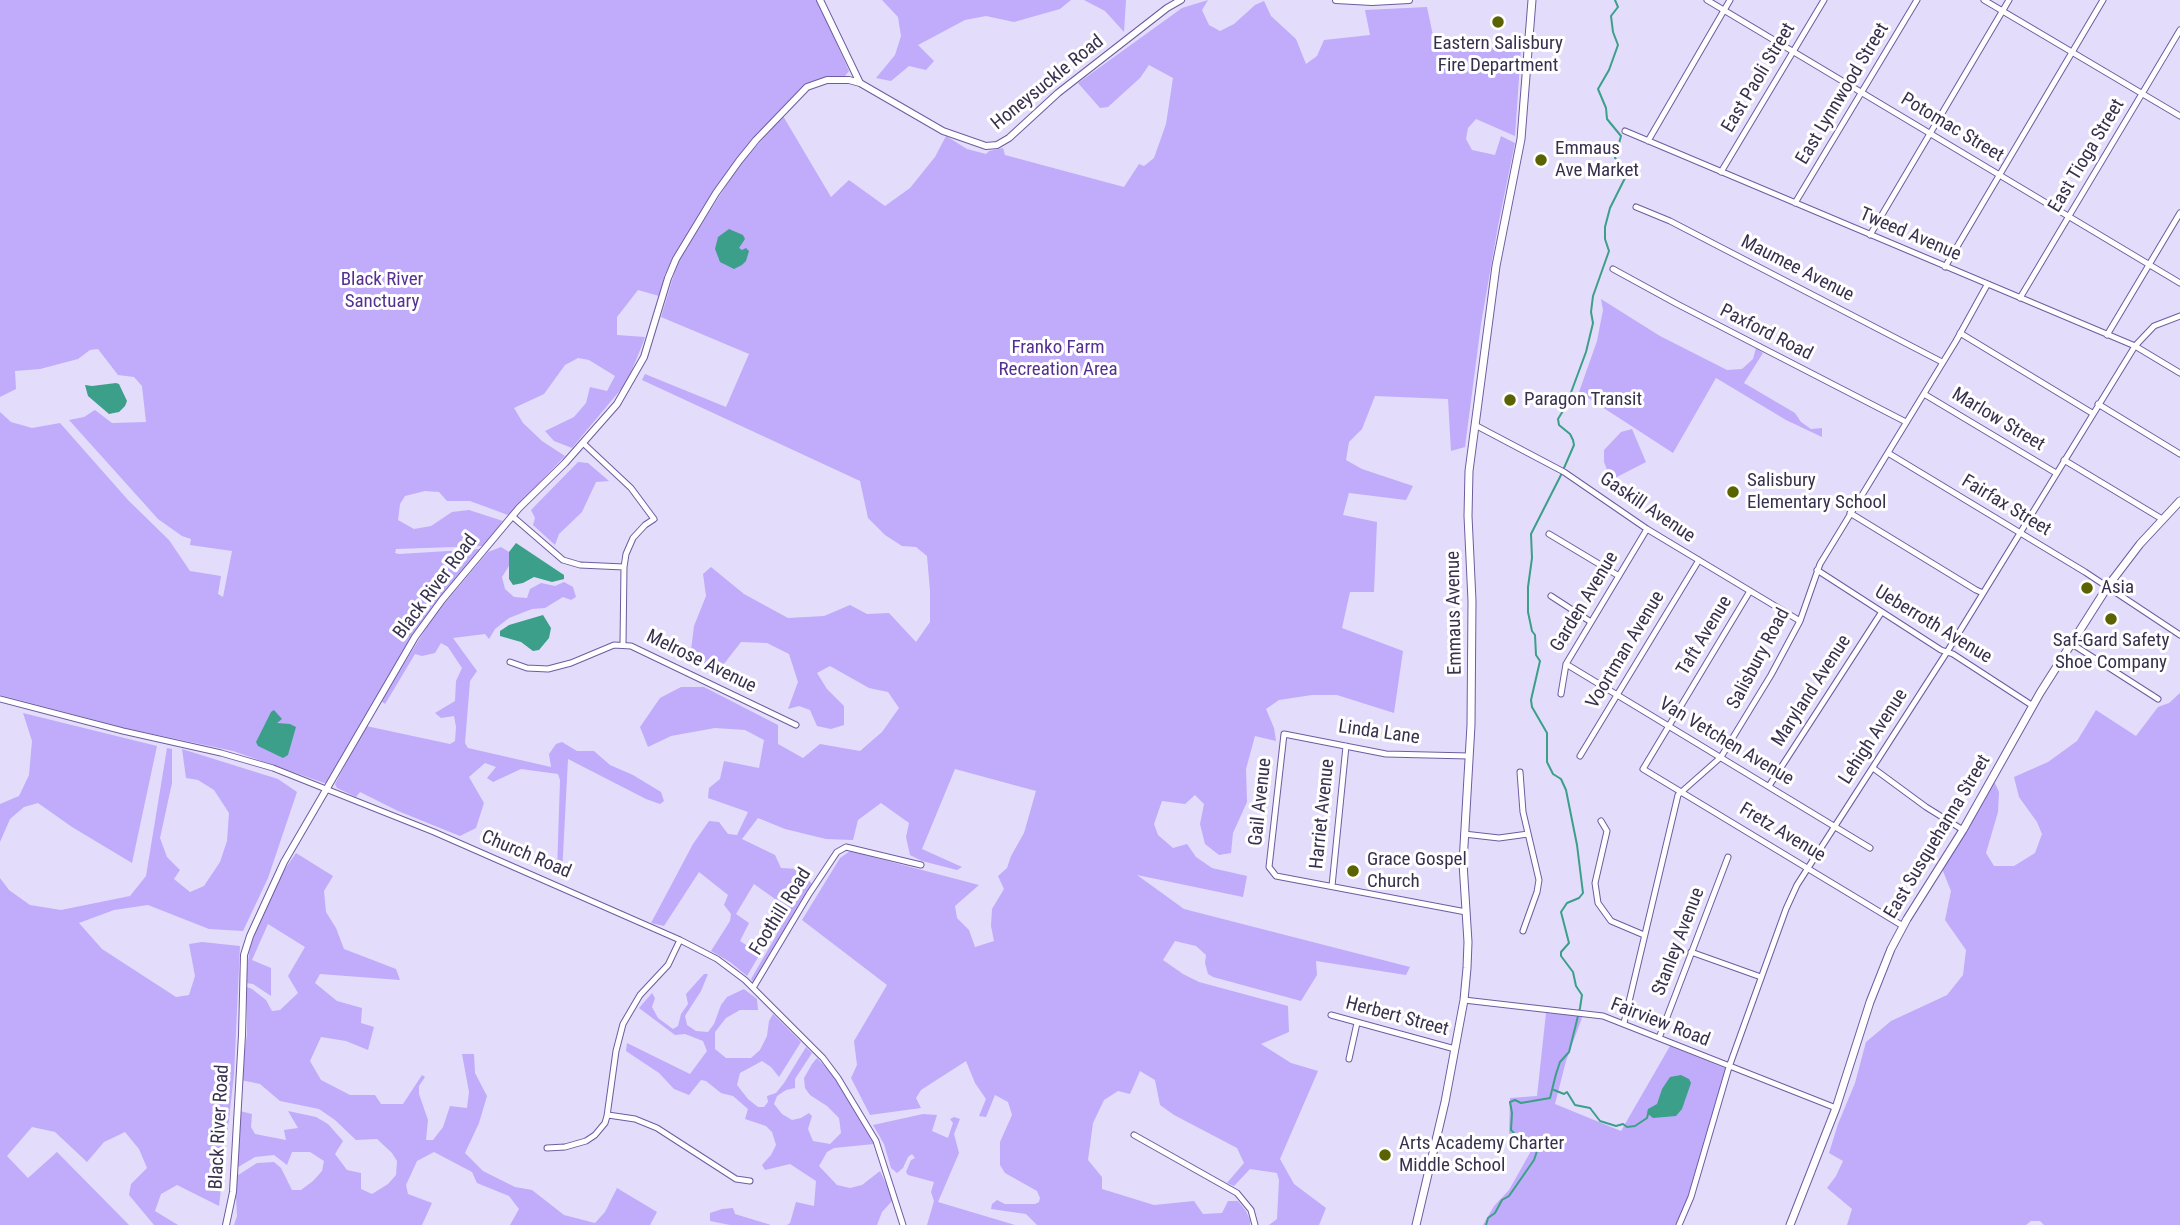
<!DOCTYPE html>
<html>
<head>
<meta charset="utf-8">
<style>
  body { margin:0 }
  canvas { display:block; background:#e3dcfb }
</style>
</head>
<body>
<canvas width="2180" height="1225"></canvas>
<script>
const g = document.querySelector('canvas').getContext('2d');
g.lineJoin = 'round';
function fill(path, color) {
  g.fillStyle = color;
  g.fill(path, 'evenodd');
}
function toPath(rows) {
  const path = new Path2D();
  for (const r of rows) {
    path.moveTo(r[0], r[1]);
    for (let i = 2; i < r.length; i += 2) path.lineTo(r[i], r[i + 1]);
  }
  return path;
}
function strokePath(path, color, width, dash) {
  g.strokeStyle = color;
  g.lineWidth = width;
  g.lineCap = dash ? 'butt' : 'round';
  g.setLineDash(dash || []);
  g.stroke(path);
}
function label(font, color, halo, rows, align = 'center') {
  g.font = font + ' "Roboto Condensed",sans-serif';
  g.lineWidth = 6;
  g.setLineDash([]);
  g.textBaseline = 'middle';
  g.strokeStyle = halo;
  g.fillStyle = color;
  for (const [text, x, y, turn = 0] of rows) {
    g.save();
    g.translate(x, y);
    g.rotate((+turn || 0) * Math.PI / 180);
    g.textAlign = isNaN(turn) ? turn : align;
    if (halo) g.strokeText(text, 0, 0);
    g.fillText(text, 0, 0);
    g.restore();
  }
}
const green = toPath([
  [0,0,817,0,849,71,845,76,799,91,753,138,712,194,665,274,659,296,638,290,617,317,617,335,645,337,643,343,627,382,572,448,554,441,545,431,574,417,586,403,590,387,607,391,615,376,589,360,578,358,565,365,544,394,514,408,523,423,542,441,565,456,508,515,470,501,447,501,439,492,425,491,405,496,400,504,398,520,414,529,431,526,452,512,469,510,503,521,483,546,396,549,395,553,399,554,481,549,441,598,328,782,324,783,233,751,129,729,0,695,0,412,11,422,32,428,60,423,128,500,169,540,190,571,221,576,218,594,223,597,232,551,190,545,191,539,182,536,158,519,69,420,84,417,95,410,112,423,146,422,142,386,134,377,118,375,98,349,90,350,78,359,40,369,15,371,16,389,0,397],
  [882,0,1071,0,1060,9,1014,22,986,16,965,20,918,45,934,61,926,70,909,66,891,81,876,78,895,55,901,36,898,17],
  [1084,0,1126,0,1124,32,1105,11],
  [1208,0,1202,10,1209,25,1220,31,1234,24,1255,5,1264,1,1271,16,1296,39,1306,64,1317,56,1324,40,1370,35,1365,10,1427,7,1435,45,1521,49,1515,136,1476,119,1468,128,1466,139,1472,150,1495,155,1501,136,1515,143,1498,226,1481,324,1465,447,1451,451,1448,399,1375,396,1362,429,1349,442,1346,460,1362,469,1413,486,1406,500,1349,493,1343,515,1377,522,1374,592,1350,592,1342,628,1403,651,1394,713,1337,695,1312,695,1279,700,1266,709,1274,728,1276,741,1255,736,1246,769,1247,802,1233,833,1231,853,1219,855,1205,844,1200,824,1204,804,1195,795,1185,804,1162,801,1154,824,1158,835,1173,848,1187,844,1196,857,1212,868,1247,876,1243,897,1137,875,1184,909,1410,967,1406,975,1316,961,1317,975,1301,1001,1213,977,1208,974,1205,963,1206,955,1196,946,1175,941,1163,960,1183,974,1199,982,1288,1006,1289,1032,1261,1044,1291,1063,1318,1071,1280,1159,1294,1184,1326,1208,1319,1225,1269,1225,1277,1219,1279,1180,1277,1173,1250,1169,1234,1186,1227,1183,1244,1163,1237,1148,1174,1115,1160,1105,1155,1080,1140,1071,1130,1094,1118,1091,1104,1100,1093,1123,1088,1160,1102,1177,1102,1189,1154,1205,1194,1201,1203,1214,1222,1213,1228,1201,1238,1201,1246,1211,1250,1220,1250,1225,1037,1225,1026,1214,991,1209,992,1204,997,1200,1005,1204,1035,1204,1039,1202,1040,1198,1037,1191,1005,1173,1000,1165,1000,1142,1012,1115,1008,1102,995,1095,986,1117,979,1116,986,1099,975,1083,966,1061,921,1090,916,1098,921,1108,870,1115,851,1078,857,1065,854,1041,887,985,802,920,840,858,850,851,979,885,955,906,957,918,969,930,975,947,994,941,991,926,992,909,1004,889,998,876,1007,868,1011,856,1024,833,1036,791,955,769,922,849,962,867,957,870,922,861,910,855,906,837,909,823,881,803,858,820,853,840,826,839,785,829,758,818,742,839,775,855,781,868,799,869,812,884,753,982,751,979,776,936,785,914,782,904,754,884,736,914,749,923,740,941,760,954,747,976,730,962,711,951,730,921,731,914,724,905,728,895,699,872,664,926,651,923,693,844,709,821,719,822,728,834,737,835,748,812,708,798,709,788,720,779,724,761,759,768,764,740,745,730,715,728,671,736,648,747,640,727,660,698,681,687,704,687,778,725,778,744,803,758,820,744,860,751,882,732,899,708,888,692,869,688,830,666,817,673,827,689,844,706,844,725,831,729,817,726,810,710,799,706,788,709,798,682,789,654,767,643,741,642,720,669,690,658,694,626,706,596,703,574,711,567,744,594,788,618,824,616,850,605,867,614,889,613,916,642,930,622,930,591,927,556,916,547,902,546,885,535,868,518,860,481,642,380,645,374,726,407,749,354,661,317,678,261,738,167,783,116,831,197,849,180,885,206,910,188,935,157,946,136,967,149,986,154,989,151,1003,148,1005,155,1124,187,1139,164,1144,166,1154,158,1166,124,1173,78,1149,65,1140,78,1108,107,1100,108,1078,83,1182,8],
  [1601,299,1660,336,1727,370,1742,369,1753,359,1756,348,1763,353,1744,383,1795,413,1801,422,1811,429,1822,428,1822,437,1786,420,1716,378,1673,453,1579,392,1597,341,1603,310],
  [1632,429,1646,462,1611,480,1604,462,1604,450,1621,432],
  [578,462,588,463,609,481,596,482,582,512,559,534,555,545,533,525,535,518,531,510],
  [501,547,509,552,509,566,502,577,505,589,514,597,527,598,530,589,541,583,555,586,564,582,573,587,576,597,571,600,563,597,545,608,532,609,509,618,495,629,489,639,485,634,453,638,477,671,470,681,465,743,468,748,551,767,549,754,556,744,562,742,577,751,594,751,610,765,633,775,661,792,664,801,660,804,646,799,568,759,562,874,557,872,560,780,558,774,521,769,493,782,487,778,496,767,485,763,469,777,484,803,476,828,460,836,398,811,360,792,356,797,337,788,335,784,366,726,450,744,455,741,456,727,454,716,441,718,435,713,455,701,456,681,462,668,448,647,441,643,435,653,422,656,415,654,385,704,381,701,433,617,488,552],
  [2180,693,2180,1225,2044,1225,2040,1221,2031,1221,2026,1225,1847,1225,1852,1209,1827,1188,1836,1176,1843,1161,1829,1153,1838,1124,1855,1083,1866,1042,1891,1021,1947,995,1963,975,1966,950,1945,920,1951,891,1941,866,1993,779,1999,792,1998,812,1986,853,1994,866,2014,866,2035,853,2042,834,2037,822,2019,797,2014,777,2048,762,2077,741,2096,710,2136,736,2158,707,2169,703],
  [23,713,157,746,132,863,72,827,38,803,24,807,10,819,0,842,0,804,19,796,29,775,32,741],
  [167,748,172,749,172,783,160,838,167,857,180,870,174,879,190,892,204,886,220,862,227,841,229,813,214,790,198,780,186,778,182,749,278,779,297,792,268,878,243,931,209,929,148,905,114,910,79,923,102,949,176,997,189,995,195,976,189,944,202,942,240,946,234,1075,219,1206,177,1185,161,1194,155,1211,178,1225,154,1225,129,1195,131,1184,147,1168,139,1149,125,1132,104,1142,87,1162,55,1132,32,1127,7,1156,28,1178,57,1152,129,1225,0,1225,0,878,9,890,30,905,61,910,130,896,146,876],
  [296,853,333,876,324,891,326,912,336,928,344,949,396,969,400,980,320,974,315,983,337,1001,362,1008,361,1023,374,1027,368,1050,346,1041,321,1037,310,1061,321,1080,350,1095,375,1095,381,1104,403,1104,422,1075,425,1077,419,1086,419,1094,428,1120,426,1140,433,1140,443,1127,450,1106,467,1108,469,1092,462,1054,474,1054,475,1073,487,1096,479,1123,465,1153,483,1171,515,1187,532,1190,564,1215,595,1223,605,1212,617,1188,657,1212,650,1225,510,1225,519,1209,509,1196,477,1183,472,1172,434,1152,417,1161,406,1185,408,1194,432,1203,422,1225,234,1225,237,1216,235,1177,257,1163,274,1162,281,1168,292,1190,301,1190,313,1181,322,1171,324,1161,310,1152,292,1152,287,1165,274,1155,255,1157,235,1169,240,1111,252,1114,251,1127,255,1134,286,1140,284,1130,298,1128,288,1111,316,1117,328,1124,343,1141,335,1154,347,1170,361,1173,361,1189,372,1194,388,1184,396,1175,397,1161,392,1153,377,1139,356,1140,335,1120,319,1109,280,1101,260,1084,241,1080,247,1034,247,987,252,989,266,1000,272,1011,280,1010,298,993,288,976,305,947,268,924,252,960,271,968,271,996,253,984,245,983,250,947,258,926,281,875],
  [704,974,708,974,701,991,685,1016,687,1025,696,1031,708,1032,714,1024,721,1005,727,997,744,989,757,999,758,1010,740,1010,726,1018,715,1032,715,1049,726,1058,751,1058,760,1050,767,1036,769,1021,773,1014,801,1042,779,1077,771,1067,762,1061,740,1073,737,1085,748,1099,758,1107,764,1107,768,1102,767,1096,776,1093,784,1083,806,1047,812,1053,795,1079,795,1088,786,1090,777,1096,774,1104,782,1114,792,1120,801,1118,809,1113,812,1116,808,1129,813,1141,830,1144,841,1133,839,1118,827,1106,810,1095,805,1088,804,1078,812,1064,817,1058,833,1075,874,1144,834,1148,827,1152,819,1166,837,1185,850,1188,862,1185,880,1171,891,1194,892,1201,882,1212,877,1225,787,1225,790,1223,796,1202,814,1206,816,1181,790,1164,765,1170,762,1165,771,1155,776,1145,772,1132,766,1126,745,1119,748,1109,733,1096,721,1093,706,1081,701,1080,689,1095,674,1089,659,1073,626,1051,627,1043,690,1074,707,1051,703,1041,685,1034,675,1035,639,1008,652,993,655,998,652,1007,658,1018,673,1029,678,1026,681,1014,688,1004,686,994],
  [1546,1013,1583,1015,1566,1061,1555,1104,1621,1131,1670,1046,1727,1069,1683,1212,1676,1225,1483,1225,1494,1206,1509,1190,1531,1151,1509,1133,1510,1098,1537,1096],
  [923,1114,937,1115,932,1131,948,1138,953,1123,950,1119,954,1117,960,1119,954,1134,959,1153,938,1202,1015,1225,927,1225,934,1201,931,1192,934,1182,908,1175,906,1172,911,1160,915,1158,912,1154,908,1157,903,1168,897,1173,891,1168,884,1144,873,1125],
  [733,1208,735,1214,771,1225,730,1225,710,1221,710,1213,722,1209]
]);
const water = toPath([
  [729,229,743,235,745,239,739,248,742,250,746,248,749,251,746,261,742,265,734,269,720,262,715,249,718,237],
  [116,383,119,384,127,401,125,406,119,412,109,414,88,396,85,385,92,386],
  [516,543,564,575,564,579,552,582,534,577,523,583,513,585,509,579,509,552],
  [543,615,551,628,549,638,539,650,533,651,521,642,500,636,500,631,509,625],
  [274,710,282,719,277,723,290,724,296,727,288,755,283,758,258,746,256,742,271,712],
  [1681,1075,1689,1079,1691,1083,1682,1109,1676,1116,1653,1118,1647,1113,1648,1109,1657,1104,1662,1089,1670,1077]
]);
const stream = toPath([
  [1564,468,1574,445,1573,440,1570,434,1559,425,1558,419,1566,406,1586,352,1593,323,1591,312,1593,296,1609,251,1605,239,1605,227,1610,208,1625,178,1626,172,1615,158,1621,136,1607,119,1606,108,1598,89,1609,70,1618,45,1613,32,1611,16,1618,7,1615,0],
  [1554,1090,1564,1094,1567,1092,1575,1105,1590,1108,1600,1121,1616,1126,1623,1124,1627,1127,1635,1126,1647,1118,1648,1114],
  [1486,1225,1488,1218,1495,1213,1502,1200,1509,1196,1534,1160,1539,1145,1539,1140,1519,1138,1511,1130,1512,1113,1510,1102,1515,1100,1521,1103,1550,1098,1556,1074,1560,1062,1569,1052,1580,1008,1582,995,1576,986,1573,972,1561,956,1561,952,1569,943,1561,912,1567,903,1579,898,1583,893,1577,845,1566,790,1561,779,1553,774,1547,762,1547,733,1532,707,1531,700,1540,661,1536,655,1535,635,1532,631,1528,612,1528,587,1532,558,1531,534,1562,473]
]);
const minor = toPath([
  [1707,0,2180,283],
  [1984,0,2180,116],
  [1625,131,2135,346,2180,373],
  [1648,141,1730,0],
  [1721,172,1824,0],
  [1795,203,1917,0],
  [1636,207,1670,221,1942,362],
  [1870,235,2009,0],
  [1945,267,2103,0],
  [1613,269,1677,304,1906,422],
  [2020,298,2180,30],
  [1960,333,2092,413],
  [2107,335,2180,213],
  [1924,394,2056,473],
  [2098,404,2180,454],
  [1475,425,1564,472,1647,529,1800,621],
  [583,443,631,488,654,519,645,525,633,538,626,554,624,567,623,644],
  [1888,453,2085,572,2180,635],
  [2064,460,2162,519],
  [1850,513,1976,590,1983,593],
  [512,516,563,560,580,565,624,567],
  [1549,534,1619,576],
  [1817,570,1941,650,1953,654,2033,706],
  [1750,591,1643,769,1903,926],
  [1551,596,1591,622],
  [2072,644,2158,699],
  [510,662,527,668,548,669,571,663,614,645,631,646,796,725],
  [1566,664,1870,848],
  [1561,694,1566,664,1647,529],
  [0,699,123,731,221,753,273,768,434,832,680,940,717,959,745,980,823,1058,838,1078,876,1141,903,1225],
  [1580,756,1699,560],
  [1873,768,1926,807,1963,830],
  [1520,772,1523,812,1539,880,1537,892,1523,931],
  [1769,786,1881,613],
  [1601,821,1607,831,1595,883,1598,903,1611,921,1644,935],
  [1464,834,1499,838,1528,834],
  [1332,886,1346,746],
  [1466,912,1276,876,1269,867,1284,734,1386,754,1469,756],
  [1691,952,1761,977],
  [753,988,809,894,837,852,846,847,921,865],
  [1464,1000,1603,1016,1836,1108],
  [1331,1015,1455,1049],
  [1624,1023,1678,795,1721,757,1771,675,1800,621,1820,564,1956,341,1987,285],
  [1659,1038,1728,857],
  [1349,1059,1357,1023],
  [608,1115,635,1119,657,1128,736,1179,750,1181],
  [1134,1135,1237,1193,1251,1210,1255,1225],
  [547,1148,565,1147,586,1141,595,1135,605,1123,607,1116,616,1051,623,1024,640,995,668,965,680,940],
  [1679,1225,1691,1197,1729,1067,1786,909,1797,885,1947,652,2135,346,2154,326,2180,316]
]);
const tertiary = toPath([
  [820,0,860,83,943,131,986,146,997,145,1009,138,1058,93,1167,8,1181,0],
  [1336,0,1372,2,1409,0],
  [226,1225,233,1192,242,1035,244,955,250,936,284,862,415,637,442,600,519,508,565,463,617,404,644,357,668,278,676,259,716,193,739,161,756,140,807,87,827,80,849,80,860,83]
]);
const secondary = toPath([
  [1416,1225,1445,1102,1464,1000,1467,968,1468,942,1463,863,1471,725,1472,601,1468,516,1469,471,1496,266,1521,139,1532,0],
  [1790,1225,1836,1108,1870,1002,1891,949,1907,919,1963,830,2040,693,2108,586,2140,544,2180,501]
]);
const markers = [
  [1498,22,7,"#5a6300"],
  [1541,160,7,"#5a6300"],
  [1510,400,7,"#5a6300"],
  [1733,492,7,"#5a6300"],
  [2087,588,7,"#5a6300"],
  [2111,619,7,"#5a6300"],
  [1353,871,7,"#5a6300"],
  [1385,1155,7,"#5a6300"]
];
const poiNames = [
  ["Eastern Salisbury",1498,44,"center"],
  ["Fire Department",1498,66,"center"],
  ["Emmaus",1555,149],
  ["Ave Market",1555,171],
  ["Paragon Transit",1524,400],
  ["Salisbury",1747,481],
  ["Elementary School",1747,503],
  ["Asia",2101,588],
  ["Saf-Gard Safety",2111,641,"center"],
  ["Shoe Company",2111,663,"center"],
  ["Grace Gospel",1367,860],
  ["Church",1367,882],
  ["Arts Academy Charter",1399,1144],
  ["Middle School",1399,1166]
];
const streetNames = [
  ["East Paoli Street",1759,78,-59],
  ["Honeysuckle Road",1048,83,-39],
  ["East Lynnwood Street",1843,94,-59],
  ["Potomac Street",1952,128,31],
  ["East Tioga Street",2087,156,-59],
  ["Tweed Avenue",1910,235,23],
  ["Maumee Avenue",1797,269,27],
  ["Paxford Road",1766,333,27],
  ["Marlow Street",1998,420,31],
  ["Fairfax Street",2006,506,31],
  ["Gaskill Avenue",1647,508,34],
  ["Black River Road",436,587,-53],
  ["Garden Avenue",1585,602,-59],
  ["Emmaus Avenue",1455,613,-91],
  ["Ueberroth Avenue",1933,625,31],
  ["Taft Avenue",1705,636,-59],
  ["Voortman Avenue",1626,650,-59],
  ["Salisbury Road",1759,659,-62],
  ["Melrose Avenue",701,662,26],
  ["Maryland Avenue",1812,691,-57],
  ["Linda Lane",1379,733,8],
  ["Lehigh Avenue",1874,737,-57],
  ["Van Vetchen Avenue",1726,742,31],
  ["Gail Avenue",1261,802,-84],
  ["Harriet Avenue",1323,814,-84],
  ["Fretz Avenue",1782,833,31],
  ["East Susquehanna Street",1938,837,-59],
  ["Church Road",526,855,23],
  ["Foothill Road",781,912,-58],
  ["Stanley Avenue",1679,942,-69],
  ["Herbert Street",1397,1017,15],
  ["Fairview Road",1660,1023,21],
  ["Black River Road",220,1127,-87]
];
const parkNames = [
  ["Black River",382,280],
  ["Sanctuary",382,302],
  ["Franko Farm",1058,348],
  ["Recreation Area",1058,370]
];
fill(green, '#c0acfb');
fill(water, '#3c9f89');
strokePath(stream, '#3c9f89', 2);
strokePath(minor, '#6f5c9f', 7);
strokePath(tertiary, '#6f5c9f', 8);
strokePath(secondary, '#6f5c9f', 9);
strokePath(minor, '#fff', 5);
strokePath(tertiary, '#fff', 6);
strokePath(secondary, '#fff', 7);
for (const [x, y, r, color] of markers) {
  const dot = new Path2D();
  dot.arc(x, y, r, 0, 2 * Math.PI);
  g.fillStyle = color;
  g.fill(dot);
  strokePath(dot, '#fff', 2.5);
}
label('19px', '#38314e', '#fff', poiNames, 'left');
label('19px', '#38314e', '#fff', streetNames);
label('19px', '#543092', '#fff', parkNames);
</script>
</body>
</html>
